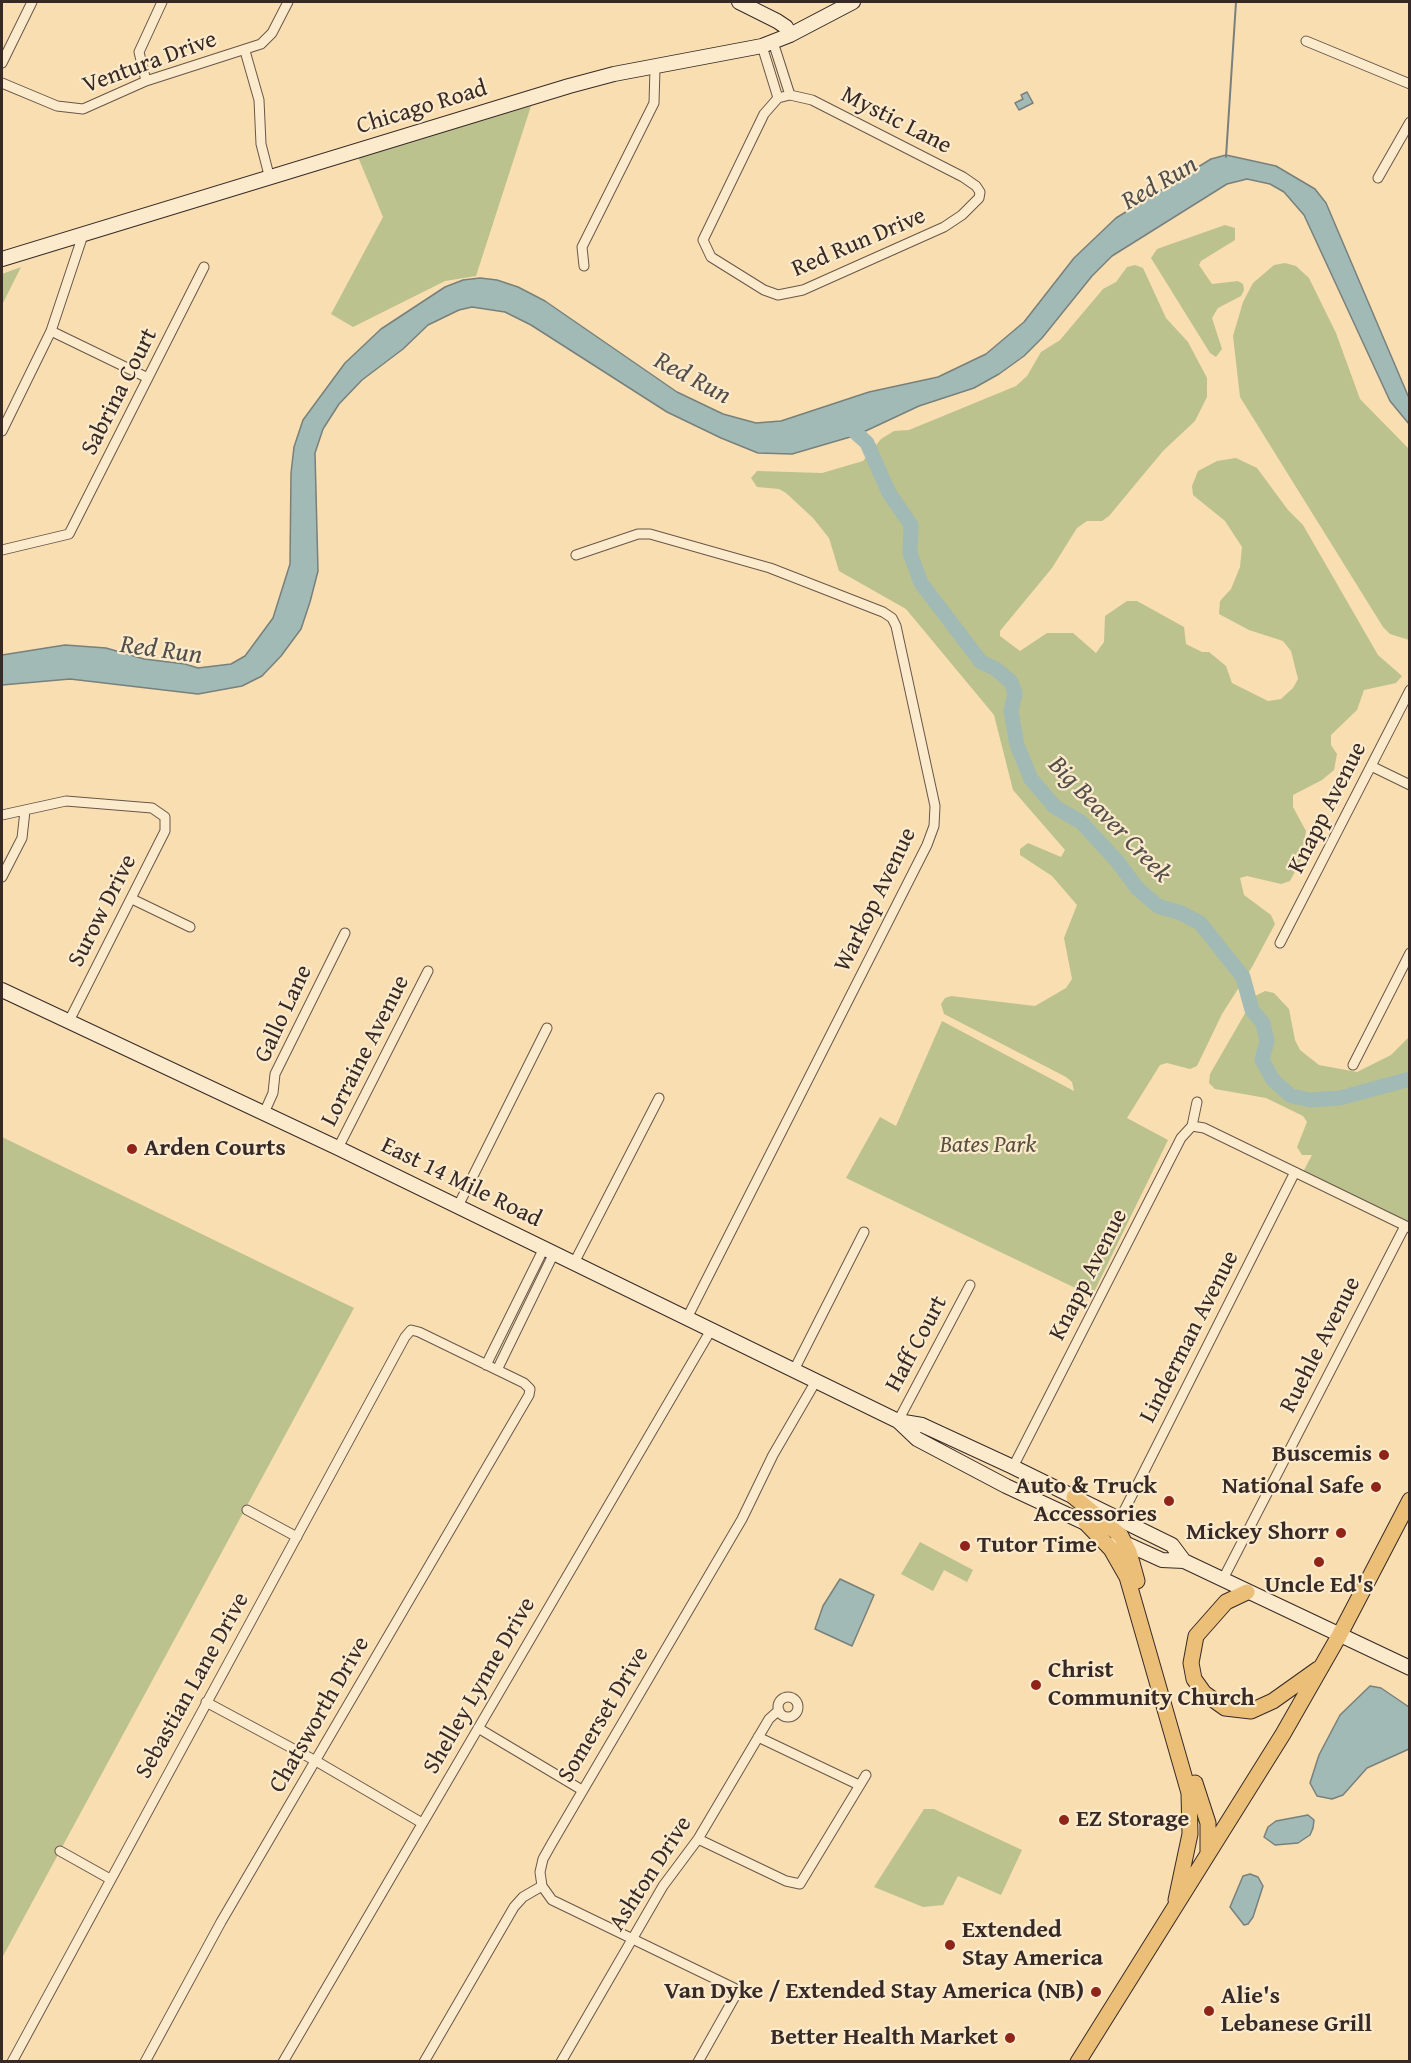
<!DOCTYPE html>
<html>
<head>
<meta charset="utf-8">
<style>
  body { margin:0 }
  #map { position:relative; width:1411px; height:2063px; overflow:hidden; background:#f9deb1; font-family:"Gentium Book Plus",serif }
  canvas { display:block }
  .frame { position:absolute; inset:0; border:3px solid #372a26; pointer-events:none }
</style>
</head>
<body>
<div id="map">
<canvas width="1411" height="2063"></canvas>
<div class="frame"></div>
</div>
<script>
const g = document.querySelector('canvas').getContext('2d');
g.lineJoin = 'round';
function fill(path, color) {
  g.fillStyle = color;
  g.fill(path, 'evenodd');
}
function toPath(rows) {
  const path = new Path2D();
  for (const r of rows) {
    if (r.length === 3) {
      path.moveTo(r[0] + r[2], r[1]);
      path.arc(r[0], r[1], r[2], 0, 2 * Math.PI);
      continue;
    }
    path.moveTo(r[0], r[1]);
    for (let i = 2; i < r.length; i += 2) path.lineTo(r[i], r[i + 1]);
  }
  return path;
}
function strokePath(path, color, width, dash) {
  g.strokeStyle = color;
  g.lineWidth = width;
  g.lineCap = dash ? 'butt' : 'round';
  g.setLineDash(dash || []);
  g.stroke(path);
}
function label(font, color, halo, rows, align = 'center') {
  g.font = font + ' "Gentium Book Plus",serif';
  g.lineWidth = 4.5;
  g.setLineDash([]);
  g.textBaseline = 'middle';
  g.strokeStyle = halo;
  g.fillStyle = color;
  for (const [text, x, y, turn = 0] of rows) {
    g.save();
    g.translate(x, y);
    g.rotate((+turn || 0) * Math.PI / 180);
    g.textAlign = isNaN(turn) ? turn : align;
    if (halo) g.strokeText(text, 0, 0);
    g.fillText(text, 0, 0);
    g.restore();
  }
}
const green = toPath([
  [531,106,476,276,445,281,353,327,331,314,383,217,358,157],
  [1225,225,1235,228,1235,240,1201,261,1199,265,1212,284,1238,281,1243,284,1244,290,1241,296,1218,308,1212,318,1222,349,1216,357,1210,353,1151,258,1157,249],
  [1285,263,1296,266,1309,278,1336,333,1360,399,1409,449,1409,640,1390,634,1383,627,1240,397,1233,336,1243,302,1253,283,1274,265],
  [1135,265,1143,268,1166,318,1188,342,1207,378,1207,397,1195,421,1163,451,1109,516,1102,521,1087,521,1077,528,1052,568,1000,631,1000,636,1020,651,1047,633,1073,633,1096,653,1104,642,1105,616,1127,601,1137,601,1184,627,1186,644,1202,652,1209,652,1226,666,1232,683,1268,701,1281,699,1293,688,1298,679,1291,651,1283,641,1249,630,1219,614,1220,601,1231,589,1240,567,1242,547,1225,521,1193,495,1192,486,1198,471,1217,461,1236,458,1257,468,1288,510,1303,525,1378,655,1402,676,1396,683,1364,690,1357,710,1331,735,1331,745,1337,754,1334,770,1322,780,1293,795,1293,807,1306,831,1301,860,1290,881,1281,884,1247,876,1240,878,1244,895,1271,915,1275,924,1252,967,1222,1014,1197,1066,1190,1069,1167,1063,1160,1065,1127,1118,1168,1140,1092,1296,846,1178,880,1117,896,1126,942,1021,1074,1091,1072,1082,1066,1077,944,1014,941,1004,945,998,951,996,1035,1006,1066,988,1072,979,1064,938,1077,905,1052,876,1020,855,1020,849,1028,843,1061,857,1065,850,1013,790,994,715,906,609,839,571,829,538,813,518,786,493,779,489,757,487,751,478,757,471,822,473,863,461,881,439,894,431,909,430,1016,386,1027,376,1041,352,1060,340,1103,289,1116,282,1127,267],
  [21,267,2,305,2,274],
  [1265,991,1274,993,1289,1009,1295,1040,1300,1050,1319,1065,1357,1072,1391,1055,1409,1037,1409,1224,1303,1172,1312,1155,1302,1155,1297,1147,1307,1122,1303,1116,1266,1098,1215,1089,1209,1083,1210,1074,1255,996],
  [2,1137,354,1308,2,1958],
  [920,1542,973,1570,967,1582,944,1570,933,1591,901,1574],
  [924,1809,934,1809,1022,1850,1001,1895,958,1876,943,1905,923,1907,874,1887]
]);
const water = toPath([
  [1027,92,1033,103,1019,110,1015,103,1023,99,1021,95,1027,92],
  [1226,155,1276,166,1315,189,1326,203,1409,398,1409,424,1390,401,1304,215,1284,192,1270,184,1247,179,1227,184,1112,256,1092,276,1042,338,1024,356,999,374,974,388,919,406,857,435,792,454,758,453,721,438,667,412,531,325,505,312,472,307,459,310,428,325,403,349,362,380,339,404,323,429,315,453,318,571,310,602,301,629,281,656,262,676,242,686,198,694,70,679,2,685,2,655,65,645,106,648,144,659,185,664,198,668,231,664,245,656,273,618,290,564,291,473,294,447,303,420,345,363,381,329,445,287,463,280,480,278,497,280,518,287,545,301,677,392,723,414,756,423,781,421,869,392,938,377,986,354,1024,322,1074,258,1116,218,1211,159,1226,155],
  [840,1579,874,1595,852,1646,815,1629,823,1606,840,1579],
  [1370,1686,1381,1688,1409,1707,1409,1749,1367,1768,1343,1795,1332,1799,1317,1796,1310,1783,1319,1755,1340,1715,1370,1686],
  [1308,1815,1314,1820,1313,1828,1310,1835,1298,1843,1275,1845,1264,1837,1268,1827,1276,1821,1308,1815],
  [1250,1874,1258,1877,1263,1886,1253,1917,1248,1924,1244,1925,1230,1907,1243,1876,1250,1874]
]);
const stream = toPath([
  [1226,157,1236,2]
]);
const river = toPath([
  [843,421,867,443,889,493,911,525,910,553,921,583,981,662,996,669,1011,682,1015,693,1011,711,1017,745,1031,779,1055,807,1081,822,1117,861,1137,888,1158,906,1181,913,1200,923,1243,977,1252,1010,1263,1023,1267,1041,1262,1060,1273,1080,1291,1096,1311,1100,1340,1098,1410,1079]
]);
const street = toPath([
  [1306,41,1410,84],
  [773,42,790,95],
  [762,46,778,98],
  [245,51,259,100,261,144,270,179],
  [2,63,32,2],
  [146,81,139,52,162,2],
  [2,83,57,106,83,109,146,81,261,44,272,33,288,2],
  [790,95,812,100,963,177,976,186,980,192,979,198,962,215,944,227,803,290,778,295,764,290,711,257,703,240,764,114,778,98,790,95],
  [1378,178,1410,122],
  [584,266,582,247,654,103,655,68],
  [51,331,148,378],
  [2,431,51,331,83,235],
  [2,550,69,534,204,267],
  [576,555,638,534,650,534,770,568,883,612,892,618,896,626,935,806,934,826,927,845,687,1318],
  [1371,766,1410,785],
  [2,815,66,801,152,808,165,817,165,831,69,1021],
  [2,877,22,838,25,811],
  [132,899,190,927],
  [1280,943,1410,690],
  [1353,1065,1410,953],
  [264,1113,273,1093,275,1074,345,933],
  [1192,1126,1204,1128,1410,1228],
  [338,1148,428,971],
  [458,1206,547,1028],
  [574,1263,659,1098],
  [486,1365,544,1248],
  [497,1370,554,1253],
  [794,1370,864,1232],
  [898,1421,970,1285],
  [1013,1467,1181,1138,1192,1126,1197,1102],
  [247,1510,297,1537],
  [1120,1519,1295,1172],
  [1223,1579,1405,1226],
  [788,1707,10],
  [206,1702,316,1761,422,1823],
  [478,1728,582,1790],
  [758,1737,859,1785],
  [698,1839,786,1881,800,1884,866,1775],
  [60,1851,110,1879],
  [12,2062,405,1337,411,1330,419,1332,524,1383,530,1389,529,1395,221,1922,145,2062],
  [283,2062,711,1330],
  [424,2062,514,1907,523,1897,542,1886],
  [561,2062,663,1886,698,1839,769,1719,779,1710],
  [698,2062,734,1998,734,1988,552,1900,542,1886,540,1872,543,1859,552,1843,742,1519,773,1455,816,1381]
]);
const secondary = toPath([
  [739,2,777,21,786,27,790,35],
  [2,259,569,86,614,74,762,46,790,35,853,2],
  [2,990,338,1148,898,1421,922,1425,1013,1467,1172,1545,1184,1561],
  [898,1421,917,1439,1006,1486,1096,1528],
  [1118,1540,1162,1560,1184,1561,1410,1668]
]);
const primary = toPath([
  [1074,1497,1121,1536,1129,1552,1137,1581],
  [1086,1523,1111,1549,1127,1577,1189,1793,1190,1834,1176,1900],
  [1247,1592,1226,1602,1196,1636,1191,1663,1194,1679,1204,1693,1225,1708,1251,1711,1273,1701,1318,1669],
  [1195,1783,1208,1823,1208,1852],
  [1078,2062,1283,1734,1339,1636,1410,1500]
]);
const markers = [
  [132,1149,6,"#8f2418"],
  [1384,1455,6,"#8f2418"],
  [1376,1487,6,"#8f2418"],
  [1169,1501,6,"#8f2418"],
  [1341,1533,6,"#8f2418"],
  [965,1546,6,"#8f2418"],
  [1319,1562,6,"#8f2418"],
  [1036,1685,6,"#8f2418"],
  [1064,1820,6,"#8f2418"],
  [950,1945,6,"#8f2418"],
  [1096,1992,6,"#8f2418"],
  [1209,2011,6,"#8f2418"],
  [1010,2038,6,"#8f2418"]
];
const streetNames = [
  ["Ventura Drive",150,63,-20],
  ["Chicago Road",422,108,-17],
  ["Mystic Lane",896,121,27],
  ["Red Run Drive",859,243,-23],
  ["Sabrina Court",120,392,-63],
  ["Knapp Avenue",1328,808,-63],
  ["Warkop Avenue",876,900,-64],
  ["Surow Drive",103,911,-63],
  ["Gallo Lane",284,1014,-65],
  ["Lorraine Avenue",366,1051,-63],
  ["East 14 Mile Road",461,1183,26],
  ["Knapp Avenue",1089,1275,-63],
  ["Linderman Avenue",1190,1337,-63],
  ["Haff Court",917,1344,-62],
  ["Ruehle Avenue",1321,1345,-63],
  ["Sebastian Lane Drive",193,1686,-61],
  ["Shelley Lynne Drive",480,1686,-60],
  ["Chatsworth Drive",320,1715,-60],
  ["Somerset Drive",604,1715,-59],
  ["Ashton Drive",651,1874,-57]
];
const parkNames = [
  ["Bates Park",988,1146]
];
const poiNames = [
  ["Arden Courts",144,1149],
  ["Buscemis",1372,1455,"right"],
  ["Auto & Truck",1157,1487,"right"],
  ["Accessories",1157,1515,"right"],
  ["National Safe",1364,1487,"right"],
  ["Mickey Shorr",1329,1533,"right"],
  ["Tutor Time",977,1546],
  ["Uncle Ed's",1319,1586,"center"],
  ["Christ",1048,1671],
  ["Community Church",1048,1699],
  ["EZ Storage",1076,1820],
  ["Extended",962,1931],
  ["Stay America",962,1959],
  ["Van Dyke / Extended Stay America (NB)",1084,1992,"right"],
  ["Alie's",1221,1997],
  ["Lebanese Grill",1221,2025],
  ["Better Health Market",998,2038,"right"]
];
const waterNames = [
  ["Red Run",1160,184,-30],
  ["Red Run",692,379,28],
  ["Red Run",161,651,8],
  ["Big Beaver Creek",1109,820,46]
];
fill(green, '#bbc28e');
fill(water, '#a2bab6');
strokePath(water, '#77807c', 1.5);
strokePath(stream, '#77807c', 2);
strokePath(river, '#a2bab6', 15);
strokePath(street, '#685749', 11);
strokePath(secondary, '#372a26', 16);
strokePath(primary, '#372a26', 17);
strokePath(street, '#fbeacc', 9);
strokePath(secondary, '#fbeacc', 14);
strokePath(primary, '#ecbf78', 15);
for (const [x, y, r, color] of markers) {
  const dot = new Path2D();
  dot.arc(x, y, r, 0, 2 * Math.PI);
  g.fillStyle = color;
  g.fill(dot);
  strokePath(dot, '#fbeacc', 2);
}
label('24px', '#372a26', '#fbeacc', streetNames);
label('italic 24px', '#585040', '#fbeacc', parkNames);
label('bold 24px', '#372a26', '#fbeacc', poiNames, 'left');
label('italic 26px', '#524e4a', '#fbeacc', waterNames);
</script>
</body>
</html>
